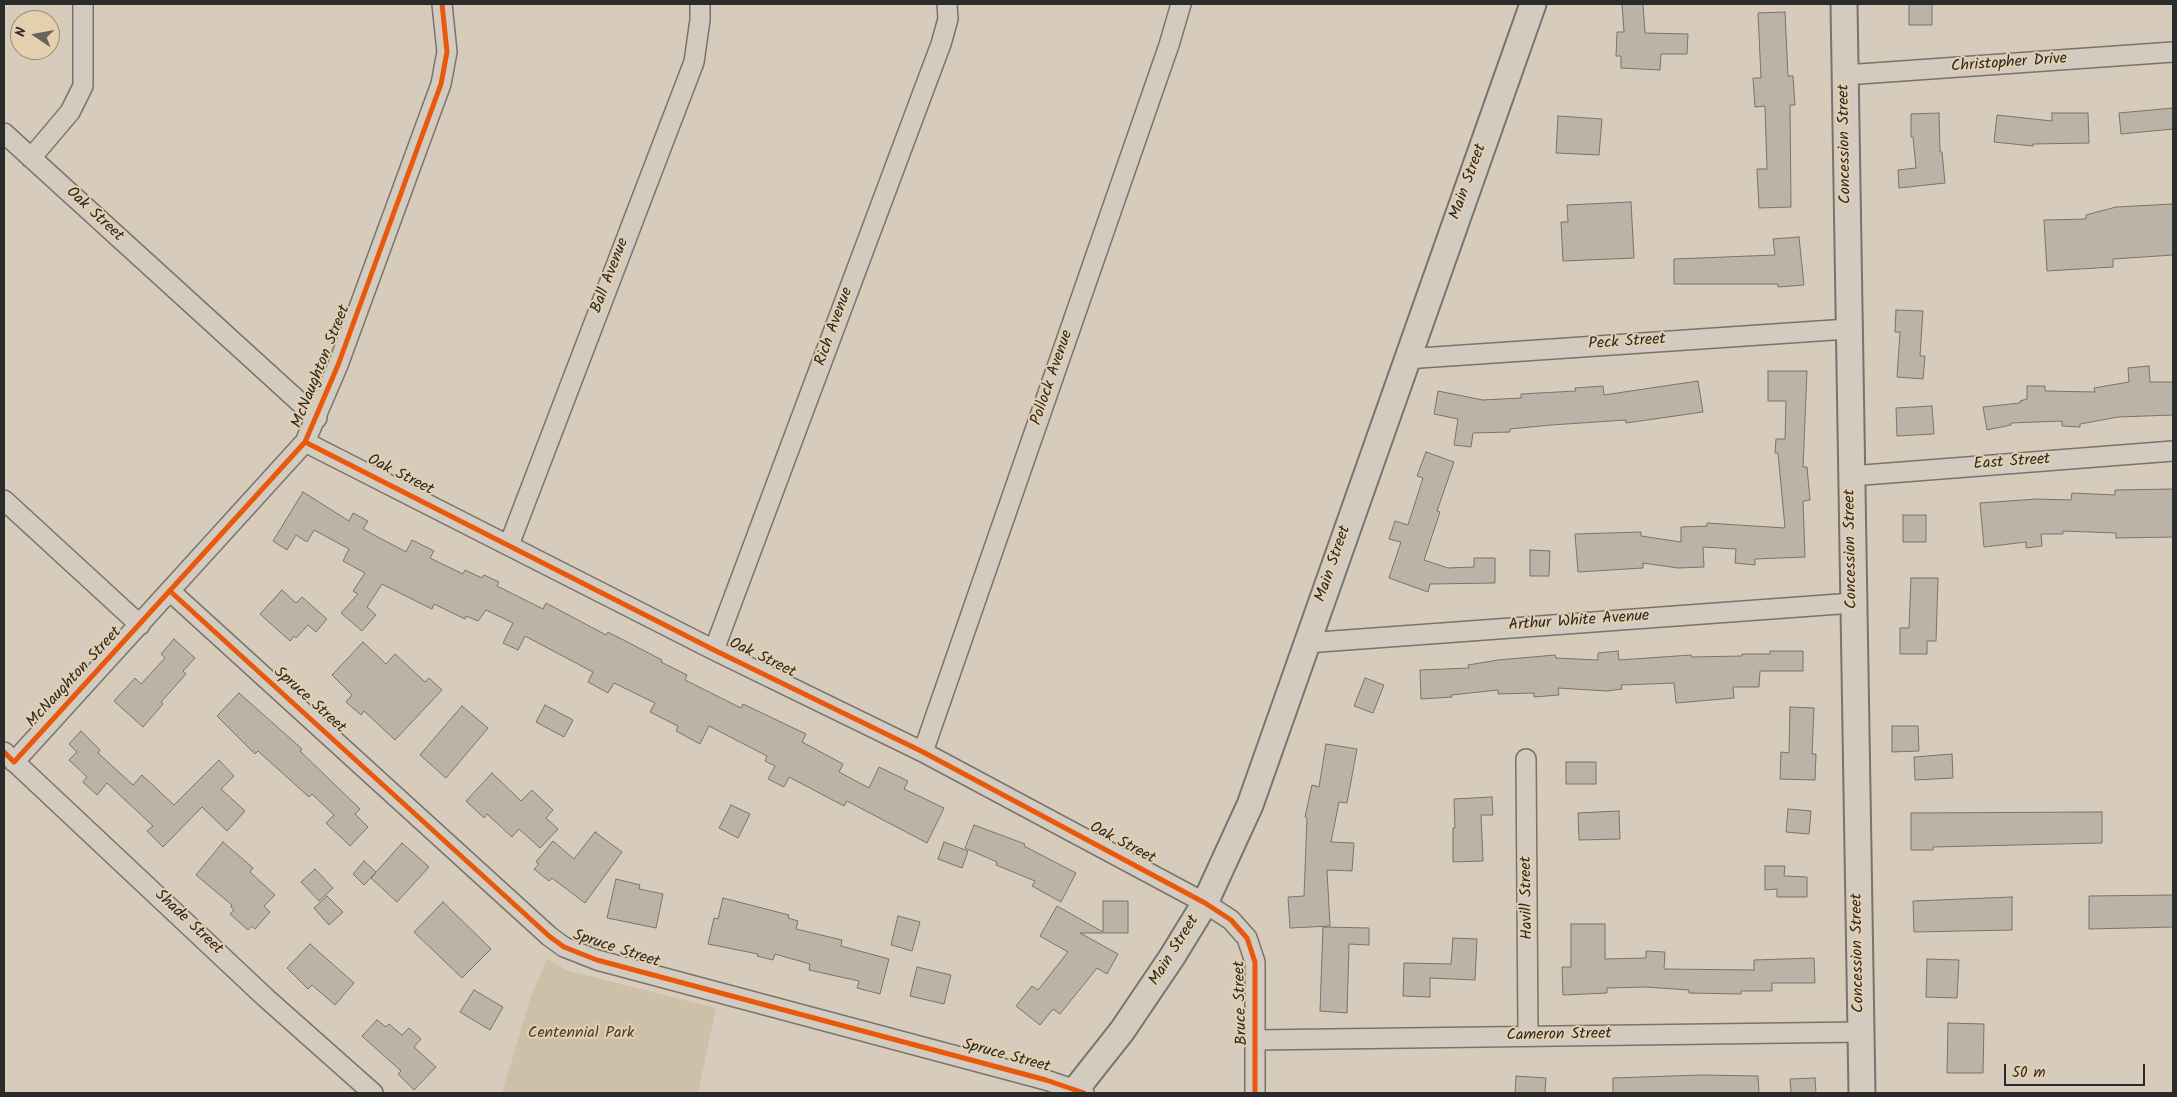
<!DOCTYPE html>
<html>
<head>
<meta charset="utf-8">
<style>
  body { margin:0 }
  #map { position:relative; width:2177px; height:1097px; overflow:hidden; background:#d7ccbb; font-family:Kalam,sans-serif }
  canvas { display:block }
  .frame { position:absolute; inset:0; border:5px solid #2b2b2b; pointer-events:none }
  .north { position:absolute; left:10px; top:10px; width:50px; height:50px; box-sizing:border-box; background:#e4cfae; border:1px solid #9a8d7a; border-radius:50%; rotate:282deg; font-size:14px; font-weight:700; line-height:20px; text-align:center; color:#2b2b2b }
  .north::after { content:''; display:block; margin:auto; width:18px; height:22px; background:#67635d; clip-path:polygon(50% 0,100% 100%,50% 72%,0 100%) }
  .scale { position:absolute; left:2004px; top:1064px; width:141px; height:22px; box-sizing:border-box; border:2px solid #2b2b2b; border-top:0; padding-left:6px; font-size:15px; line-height:18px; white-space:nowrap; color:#2b2b2b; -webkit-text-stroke:4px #e4cfae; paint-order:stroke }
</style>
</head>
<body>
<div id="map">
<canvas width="2177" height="1097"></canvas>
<div class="frame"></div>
<div class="north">N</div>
<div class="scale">50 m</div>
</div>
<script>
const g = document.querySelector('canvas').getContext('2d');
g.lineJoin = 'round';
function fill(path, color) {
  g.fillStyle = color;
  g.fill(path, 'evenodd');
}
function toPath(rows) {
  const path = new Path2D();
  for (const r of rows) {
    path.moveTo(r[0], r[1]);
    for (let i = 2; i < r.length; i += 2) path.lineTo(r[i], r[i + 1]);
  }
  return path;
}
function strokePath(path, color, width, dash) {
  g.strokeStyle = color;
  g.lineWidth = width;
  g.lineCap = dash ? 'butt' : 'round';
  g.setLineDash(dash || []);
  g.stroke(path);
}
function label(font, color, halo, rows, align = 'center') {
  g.font = font + ' Kalam,sans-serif';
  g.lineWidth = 4;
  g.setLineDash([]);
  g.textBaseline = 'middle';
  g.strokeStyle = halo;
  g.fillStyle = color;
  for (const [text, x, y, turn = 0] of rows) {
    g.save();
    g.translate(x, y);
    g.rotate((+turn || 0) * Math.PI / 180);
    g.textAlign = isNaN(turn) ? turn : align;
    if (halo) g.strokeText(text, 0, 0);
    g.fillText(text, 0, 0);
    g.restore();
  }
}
const green = toPath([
  [547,959,566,970,716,1008,698,1093,502,1093,531,996]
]);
const building = toPath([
  [1622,4,1643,4,1645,33,1688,34,1687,54,1661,54,1660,70,1621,68,1621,56,1616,56,1617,32,1624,32,1622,4],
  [1909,4,1932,4,1932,25,1909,25,1909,4],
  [1785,12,1788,76,1793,76,1795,105,1790,105,1791,207,1759,208,1757,169,1767,169,1765,106,1755,107,1753,78,1761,78,1758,13,1785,12],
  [2173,108,2173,129,2121,134,2119,113,2173,108],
  [1939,113,1940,152,1942,152,1945,183,1899,188,1898,170,1916,168,1913,137,1911,137,1911,114,1939,113],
  [2052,113,2088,113,2089,143,2033,144,2033,146,1994,142,1997,115,2052,121,2052,113],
  [1558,116,1602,119,1599,155,1556,153,1558,116],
  [1631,202,1634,258,1563,261,1561,222,1568,222,1567,205,1631,202],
  [2173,204,2173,255,2113,259,2113,267,2047,271,2044,220,2086,219,2086,215,2116,207,2173,204],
  [1799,237,1804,285,1778,287,1778,284,1674,284,1674,259,1775,255,1773,239,1799,237],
  [1896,310,1923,311,1920,356,1925,356,1923,379,1897,377,1900,332,1895,332,1896,310],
  [2149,366,2150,382,2173,382,2173,415,2118,417,2080,424,2080,427,2062,426,2062,421,2011,423,2011,425,1987,430,1983,407,2020,403,2020,401,2027,399,2027,386,2045,386,2045,391,2095,392,2094,388,2129,382,2128,368,2149,366],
  [1768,371,1807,371,1803,467,1807,467,1810,500,1803,501,1805,557,1755,559,1755,565,1735,563,1736,549,1703,547,1704,567,1678,568,1643,563,1643,568,1578,572,1575,534,1641,532,1641,536,1681,542,1681,527,1707,526,1707,523,1785,528,1778,453,1775,453,1776,439,1785,439,1786,401,1768,401,1768,371],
  [1698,381,1703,412,1626,423,1626,420,1551,425,1510,429,1510,432,1473,433,1471,447,1454,445,1458,419,1434,414,1438,391,1483,400,1521,398,1521,394,1576,391,1575,388,1603,386,1604,395,1698,381],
  [1932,406,1934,434,1897,436,1896,408,1932,406],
  [1426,452,1454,462,1437,511,1440,512,1424,560,1448,568,1474,567,1474,558,1495,558,1495,583,1430,584,1428,592,1389,578,1401,542,1389,539,1395,521,1408,525,1423,478,1417,476,1426,452],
  [2173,489,2173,537,2116,538,2116,533,2063,531,2063,534,2041,534,2042,546,2026,548,2026,542,1984,547,1980,503,2037,499,2071,500,2072,493,2115,495,2115,490,2173,489],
  [303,492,349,521,353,513,368,521,363,529,406,552,412,540,434,551,430,558,463,574,465,570,482,578,484,575,499,582,497,586,543,609,546,603,606,635,608,632,662,660,661,662,687,675,685,680,741,708,743,704,806,734,802,742,843,764,839,772,869,788,879,767,908,781,904,789,944,808,927,843,847,801,844,806,789,777,784,787,768,779,775,766,765,761,767,756,709,726,700,744,676,731,678,726,650,712,655,703,614,683,608,693,588,682,593,672,525,636,518,650,503,643,513,623,486,610,478,621,466,616,465,619,434,604,432,609,382,584,367,607,376,615,362,631,341,613,358,594,353,591,365,573,343,561,349,549,314,530,307,542,296,535,287,550,273,541,303,492],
  [1903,515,1926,515,1926,542,1903,542,1903,515],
  [1530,550,1550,551,1549,576,1530,576,1530,550],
  [1911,578,1938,578,1936,641,1927,641,1927,654,1900,654,1900,628,1909,628,1911,578],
  [282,590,296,603,302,597,327,619,316,632,308,625,296,638,294,636,290,641,260,614,282,590],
  [174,639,195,658,183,671,186,674,161,702,163,704,143,727,114,701,135,678,141,684,165,658,161,654,174,639],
  [363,642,386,664,395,654,425,682,429,678,442,690,395,740,364,711,361,715,346,702,352,695,332,675,363,642],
  [1618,651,1619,660,1691,655,1692,657,1742,656,1742,654,1770,654,1770,651,1803,651,1803,671,1760,671,1759,687,1733,687,1734,698,1676,703,1674,683,1621,685,1622,689,1607,691,1558,688,1559,695,1534,697,1534,693,1498,694,1498,690,1451,695,1452,697,1421,699,1420,670,1469,668,1468,665,1498,660,1555,655,1556,658,1598,660,1598,653,1618,651],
  [1365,678,1384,685,1373,713,1354,706,1365,678],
  [239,693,302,749,300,751,360,809,355,814,368,827,350,846,326,823,334,815,312,794,309,797,258,751,255,754,217,716,239,693],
  [545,705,573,720,564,737,536,722,545,705],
  [462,706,488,728,446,778,420,755,462,706],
  [1790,707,1814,708,1812,754,1816,754,1815,780,1780,779,1781,752,1789,753,1790,707],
  [1892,726,1918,726,1919,751,1892,752,1892,726],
  [81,731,100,750,98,753,133,785,142,775,174,805,219,760,234,776,221,789,245,811,227,831,202,807,163,847,147,831,153,826,107,783,97,795,83,782,87,777,69,760,77,752,69,744,81,731],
  [1326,744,1357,749,1347,803,1339,802,1331,842,1354,843,1352,871,1327,870,1330,926,1290,928,1288,897,1304,896,1307,818,1305,817,1312,785,1319,787,1326,744],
  [1952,754,1953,778,1915,780,1914,757,1952,754],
  [1566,762,1596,762,1596,784,1566,784,1566,762],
  [492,773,521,801,532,790,553,810,546,818,558,829,540,848,519,829,512,837,487,814,484,818,466,801,492,773],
  [1492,797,1493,815,1481,815,1483,861,1453,862,1453,828,1455,828,1454,799,1492,797],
  [731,805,750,814,738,838,719,828,731,805],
  [1788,809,1811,811,1809,834,1786,832,1788,809],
  [1619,811,1620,839,1579,840,1578,813,1619,811],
  [2102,812,2102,843,1933,847,1933,850,1911,850,1911,813,2102,812],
  [974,825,1025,844,1024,846,1076,873,1061,902,1032,886,1035,881,996,865,997,862,965,848,974,825],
  [595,832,622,852,585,903,552,878,549,881,534,869,539,864,536,862,553,841,574,859,595,832],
  [223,842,253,868,250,872,275,895,264,906,270,912,255,929,252,926,248,930,230,914,234,910,231,907,232,905,196,875,223,842],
  [944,842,968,851,962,868,938,859,944,842],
  [402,843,429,867,397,902,371,878,402,843],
  [364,861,376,872,364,885,353,874,364,861],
  [1765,866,1785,866,1784,876,1807,877,1807,897,1777,897,1777,889,1765,890,1765,866],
  [315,869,333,888,319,901,301,882,315,869],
  [616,879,640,885,639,889,663,894,656,928,607,918,616,879],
  [2173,895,2173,927,2089,929,2089,896,2173,895],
  [327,896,343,912,329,925,314,908,327,896],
  [2012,897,2012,930,1914,932,1913,901,2012,897],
  [723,898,789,915,788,918,798,921,796,929,842,940,841,946,889,959,880,994,857,988,859,981,809,970,810,964,775,954,773,960,757,956,758,954,708,944,714,918,718,919,723,898],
  [1103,901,1128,901,1128,933,1080,933,1118,954,1107,974,1097,968,1060,1014,1053,1009,1040,1025,1016,1006,1032,986,1038,990,1068,952,1040,936,1057,906,1103,932,1103,901],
  [443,902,491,949,462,978,414,932,443,902],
  [898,916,920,922,912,951,891,945,898,916],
  [1571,924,1605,924,1605,959,1646,958,1646,951,1665,952,1664,969,1754,970,1754,960,1814,958,1815,983,1772,983,1772,991,1741,991,1741,994,1689,993,1689,990,1645,987,1607,988,1607,993,1563,995,1562,967,1571,967,1571,924],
  [1323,927,1369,928,1369,945,1349,944,1347,1013,1320,1011,1323,927],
  [1453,938,1477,939,1475,980,1430,978,1430,997,1403,996,1404,963,1451,964,1453,938],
  [310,944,354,983,335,1005,312,985,308,989,287,968,310,944],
  [1927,959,1959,960,1957,998,1926,997,1927,959],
  [917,967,951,975,944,1004,910,996,917,967],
  [474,990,503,1007,490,1030,460,1012,474,990],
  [377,1020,386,1027,389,1024,402,1035,409,1028,421,1039,414,1047,436,1067,414,1090,398,1074,401,1071,362,1036,377,1020],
  [1948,1023,1984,1024,1983,1073,1947,1073,1948,1023],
  [1701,1075,1758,1076,1759,1093,1613,1093,1613,1078,1701,1075],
  [1516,1076,1546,1078,1545,1093,1515,1093,1516,1076],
  [1815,1078,1816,1093,1791,1093,1790,1079,1815,1078]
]);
const minor = toPath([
  [1845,75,2173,52],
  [4,133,317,418],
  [31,158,70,112,83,86,83,4],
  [1405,359,1848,329],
  [305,442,714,650,923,752,1205,903,1231,920,1247,938,1255,962,1255,1093],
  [1851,476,2173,451],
  [4,500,140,625],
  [509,545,694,62,700,20,700,4],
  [171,592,549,936,564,947,597,960,1046,1080,1084,1093],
  [1306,643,1853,603],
  [714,650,941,44,948,19,947,4],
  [4,752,266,998,373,1093],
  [923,752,1169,45,1181,4],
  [1526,759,1528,1036],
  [14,762,305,442,338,365,441,84,447,52,442,4],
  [1256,1040,1861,1032]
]);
const major = toPath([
  [1844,4,1862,1093],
  [1073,1093,1122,1031,1172,957,1205,903,1250,805,1533,4]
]);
const cycleway = toPath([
  [305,442,714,650,923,752,1205,903,1231,920,1247,938,1255,962,1255,1093],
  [171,592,549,936,564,947,597,960,1046,1080,1084,1093],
  [4,752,14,762,305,442,338,365,441,84,447,52,442,4]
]);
const streetNames = [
  ["Christopher Drive",2009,64,-4],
  ["Concession Street",1846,144,-91],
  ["Main Street",1469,182,-70],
  ["Oak Street",94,215,43],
  ["Ball Avenue",611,276,-69],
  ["Rich Avenue",835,327,-70],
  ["Peck Street",1627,343,-4],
  ["McNaughton Street",322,367,-68],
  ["Pollock Avenue",1053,378,-71],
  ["East Street",2012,463,-4],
  ["Oak Street",400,476,27],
  ["Concession Street",1852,549,-91],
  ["Main Street",1334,564,-71],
  ["Arthur White Avenue",1579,622,-4],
  ["Oak Street",762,659,26],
  ["McNaughton Street",75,678,-47],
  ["Spruce Street",309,701,42],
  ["Oak Street",1122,844,28],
  ["Havill Street",1528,898,-91],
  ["Shade Street",188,923,43],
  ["Spruce Street",616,950,18],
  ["Main Street",1175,951,-58],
  ["Concession Street",1859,953,-91],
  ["Bruce Street",1242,1003,-92],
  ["Cameron Street",1559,1036,-1],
  ["Spruce Street",1006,1057,15]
];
const parkNames = [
  ["Centennial Park",581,1034]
];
fill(green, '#cebfa8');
fill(building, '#bbb3a7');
strokePath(building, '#78736c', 1);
strokePath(minor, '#78736c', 22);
strokePath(major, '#78736c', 29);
strokePath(minor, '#d3cbbf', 19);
strokePath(major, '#d3cbbf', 25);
strokePath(cycleway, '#e8590c', 5);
label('16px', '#2b2b2b', '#e4cfae', streetNames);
label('16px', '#42403c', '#e4cfae', parkNames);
</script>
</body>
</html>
